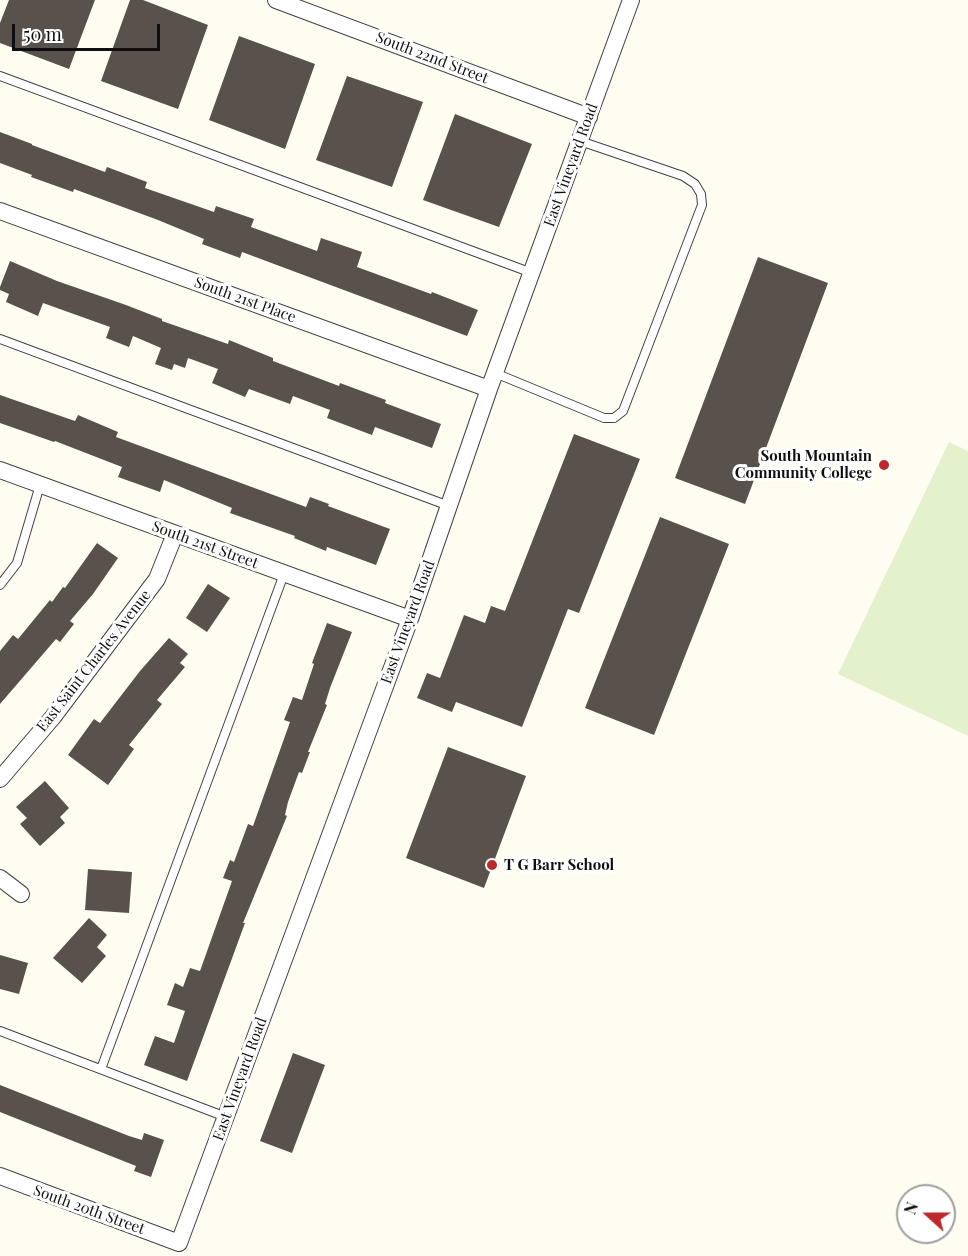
<!DOCTYPE html>
<html>
<head>
<meta charset="utf-8">
<style>
  body { margin:0 }
  #map { position:relative; width:968px; height:1256px; overflow:hidden; background:#fffdf2; font-family:"Playfair Display",serif }
  canvas { display:block }
  .north { position:absolute; left:896px; top:1184px; width:60px; height:60px; box-sizing:border-box; background:#fff; border:2px solid #9f9f9f; border-radius:50%; rotate:291deg; font-size:16px; font-weight:700; line-height:24px; text-align:center; color:#0f0f0f }
  .north::after { content:''; display:block; margin:auto; width:21px; height:27px; background:#be282b; clip-path:polygon(50% 0,100% 100%,50% 72%,0 100%) }
  .scale { position:absolute; left:12px; top:24px; width:148px; height:27px; box-sizing:border-box; border:3px solid #0f0f0f; border-top:0; padding-left:8px; font-size:18px; line-height:21px; white-space:nowrap; color:#0f0f0f; -webkit-text-stroke:4px #fff; paint-order:stroke }
</style>
</head>
<body>
<div id="map">
<canvas width="968" height="1256"></canvas>
<div class="north">N</div>
<div class="scale">50 m</div>
</div>
<script>
const g = document.querySelector('canvas').getContext('2d');
g.lineJoin = 'round';
function fill(path, color) {
  g.fillStyle = color;
  g.fill(path, 'evenodd');
}
function toPath(rows) {
  const path = new Path2D();
  for (const r of rows) {
    path.moveTo(r[0], r[1]);
    for (let i = 2; i < r.length; i += 2) path.lineTo(r[i], r[i + 1]);
  }
  return path;
}
function strokePath(path, color, width, dash) {
  g.strokeStyle = color;
  g.lineWidth = width;
  g.lineCap = dash ? 'butt' : 'round';
  g.setLineDash(dash || []);
  g.stroke(path);
}
function label(font, color, halo, rows, align = 'center') {
  g.font = font + ' "Playfair Display",serif';
  g.lineWidth = 6;
  g.setLineDash([]);
  g.textBaseline = 'middle';
  g.strokeStyle = halo;
  g.fillStyle = color;
  for (const [text, x, y, turn = 0] of rows) {
    g.save();
    g.translate(x, y);
    g.rotate((+turn || 0) * Math.PI / 180);
    g.textAlign = isNaN(turn) ? turn : align;
    if (halo) g.strokeText(text, 0, 0);
    g.fillText(text, 0, 0);
    g.restore();
  }
}
const pitch = toPath([
  [949,442,968,451,968,736,838,674]
]);
const building = toPath([
  [9,0,95,0,69,69,0,43,0,23],
  [130,0,143,0,208,25,178,109,101,81],
  [239,36,315,64,285,149,209,120],
  [347,76,423,102,392,187,316,160],
  [455,114,532,144,499,227,423,200],
  [0,132,32,144,32,145,105,172,107,167,147,182,145,188,214,212,216,206,254,219,251,227,317,251,321,238,362,252,357,267,431,294,432,292,478,310,467,336,242,252,240,258,202,244,204,239,158,220,74,189,73,192,31,177,32,175,0,163],
  [758,257,828,283,745,504,675,478],
  [10,261,57,281,126,305,162,319,162,321,228,344,229,340,273,358,273,361,339,386,340,383,386,400,385,403,441,424,432,448,375,427,372,435,327,418,330,410,293,396,290,404,249,389,245,397,212,383,218,369,188,358,185,368,174,364,172,370,155,364,161,348,133,336,129,347,106,338,110,327,43,303,38,316,6,302,9,294,0,290,0,287],
  [0,395,75,421,78,415,118,432,116,437,306,507,310,497,329,504,328,506,390,529,376,565,327,547,326,551,294,538,295,536,230,513,232,508,164,480,160,492,118,477,122,467,55,441,54,442,0,423],
  [574,434,640,459,579,613,568,609,522,727,456,702,452,712,417,698,427,673,440,678,464,615,485,623,491,606,505,611],
  [660,517,729,544,654,735,585,708],
  [97,543,118,558,93,594,70,621,74,624,60,642,56,639,0,704,0,651,13,635,18,639,50,600,52,602,63,587,65,588],
  [208,584,230,598,207,632,186,618],
  [327,623,352,632,330,688,325,704,327,705,308,752,310,752,302,773,299,772,288,802,285,815,287,816,243,923,245,923,187,1081,144,1065,155,1036,174,1043,185,1011,167,1005,175,983,183,987,190,968,200,971,232,881,223,878,230,860,234,862,248,824,253,826,290,722,284,720,293,697,302,700,314,664,312,663],
  [169,638,188,654,180,663,185,667,157,700,162,704,129,745,134,749,108,785,68,755,94,719,100,723,140,671],
  [448,747,526,776,484,888,406,858],
  [45,781,69,808,60,817,65,823,40,846,20,824,27,818,16,807],
  [88,869,132,872,129,913,85,910],
  [89,918,107,935,97,947,106,956,82,983,53,958],
  [0,955,28,963,19,994,0,989],
  [293,1053,325,1065,292,1153,260,1141],
  [0,1085,129,1136,142,1140,144,1133,164,1140,151,1177,134,1171,136,1166,0,1112]
]);
const lane = toPath([
  [0,76,532,273],
  [0,339,449,506],
  [495,373,604,418,614,418,623,411,702,205,701,194,695,184,683,176,580,141],
  [0,585,17,563,40,485],
  [0,1031,226,1117],
  [101,1069,284,574]
]);
const street = toPath([
  [276,0,589,117],
  [0,211,489,389],
  [0,470,410,619],
  [0,779,53,717,157,579,175,534],
  [0,878,21,894],
  [0,1176,179,1243,410,619,489,389,631,0]
]);
const markers = [
  [884,465,6,"#be282b"],
  [492,865,6,"#be282b"]
];
const streetNames = [
  ["South 22nd Street",432,58,21],
  ["East Vineyard Road",571,165,-70],
  ["South 21st Place",245,300,20],
  ["South 21st Street",205,545,20],
  ["East Vineyard Road",408,622,-70],
  ["East Saint Charles Avenue",94,661,-52],
  ["East Vineyard Road",240,1079,-70],
  ["South 20th Street",89,1210,20]
];
const poiNames = [
  ["South Mountain",872,456],
  ["Community College",872,473],
  ["T G Barr School",504,865,"left"]
];
fill(pitch, '#e3f1cd');
fill(building, '#58514c');
strokePath(lane, '#424242', 10);
strokePath(street, '#424242', 18);
strokePath(lane, '#fff', 8);
strokePath(street, '#fff', 16);
for (const [x, y, r, color] of markers) {
  const dot = new Path2D();
  dot.arc(x, y, r, 0, 2 * Math.PI);
  g.fillStyle = color;
  g.fill(dot);
  strokePath(dot, '#fff', 2);
}
label('15px', '#0f0f0f', '#fff', streetNames);
label('bold 15px', '#0f0f0f', '#fff', poiNames, 'right');
</script>
</body>
</html>
